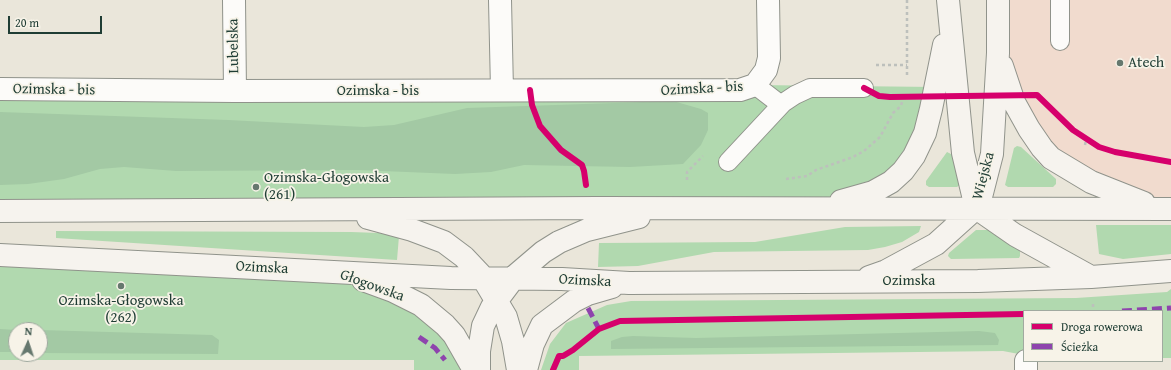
<!DOCTYPE html>
<html>
<head>
<meta charset="utf-8">
<style>
  body { margin:0 }
  #map { position:relative; width:1171px; height:370px; overflow:hidden; background:#eae6da; font-family:"Gentium Book Plus",serif }
  canvas { display:block }
  .legend { position:absolute; left:1023px; top:310px; width:140px; height:52px; box-sizing:border-box; background:#f7f3e8; border:1px solid #a1aaa0; margin:0; padding:5px 7px; list-style:none; font-size:12px; color:#1f3d34 }
  .legend li { display:flex; align-items:center; gap:8px; height:20px }
  .legend b { width:20px; border:1px solid #a1aaa0 }
  .north { position:absolute; left:8px; top:322px; width:40px; height:40px; box-sizing:border-box; background:#f7f3e8; border:1px solid #a1aaa0; border-radius:50%; rotate:3deg; font-size:11px; font-weight:700; line-height:16px; text-align:center; color:#1f3d34 }
  .north::after { content:''; display:block; margin:auto; width:14px; height:18px; background:#66786e; clip-path:polygon(50% 0,100% 100%,50% 72%,0 100%) }
  .scale { position:absolute; left:8px; top:16px; width:94px; height:18px; box-sizing:border-box; border:2px solid #1f3d34; border-top:0; padding-left:5px; font-size:12px; line-height:14px; white-space:nowrap; color:#1f3d34; -webkit-text-stroke:3px #f7f3e8; paint-order:stroke }
</style>
</head>
<body>
<div id="map">
<canvas width="1171" height="370"></canvas>
<ul class="legend">
<li><b style="height:5px;background:#d6006c"></b>Droga rowerowa</li>
<li><b style="height:5px;background:#8e44ad"></b>Ścieżka</li>
</ul>
<div class="north">N</div>
<div class="scale">20 m</div>
</div>
<script>
const g = document.querySelector('canvas').getContext('2d');
g.lineJoin = 'round';
function fill(path, color) {
  g.fillStyle = color;
  g.fill(path, 'evenodd');
}
function toPath(rows) {
  const path = new Path2D();
  for (const r of rows) {
    path.moveTo(r[0], r[1]);
    for (let i = 2; i < r.length; i += 2) path.lineTo(r[i], r[i + 1]);
  }
  return path;
}
function strokePath(path, color, width, dash) {
  g.strokeStyle = color;
  g.lineWidth = width;
  g.lineCap = dash ? 'butt' : 'round';
  g.setLineDash(dash || []);
  g.stroke(path);
}
function label(font, color, halo, rows, align = 'center') {
  g.font = font + ' "Gentium Book Plus",serif';
  g.lineWidth = 3.5;
  g.setLineDash([]);
  g.textBaseline = 'middle';
  g.strokeStyle = halo;
  g.fillStyle = color;
  for (const [text, x, y, turn = 0] of rows) {
    g.save();
    g.translate(x, y);
    g.rotate((+turn || 0) * Math.PI / 180);
    g.textAlign = isNaN(turn) ? turn : align;
    if (halo) g.strokeText(text, 0, 0);
    g.fillText(text, 0, 0);
    g.restore();
  }
}
const built = toPath([
  [998,0,1171,0,1171,209,1085,179,1014,102]
]);
const green = toPath([
  [755,85,936,87,914,156,855,198,0,211,0,89],
  [1017,146,1021,147,1056,179,1056,184,1053,187,1008,187,1005,185,1014,148],
  [947,152,953,155,961,184,957,187,929,187,926,185,926,181],
  [1096,225,1171,225,1171,254,1123,259,1099,254],
  [921,226,919,232,902,242,885,247,868,250,714,252,638,266,598,267,599,243,755,242,845,227],
  [976,230,995,230,1020,251,1020,256,1019,258,951,259,948,256,949,253],
  [56,231,351,232,379,233,399,236,397,260,56,238],
  [0,255,333,272,410,298,474,370,414,370,414,360,0,360],
  [16,330,40,330,40,354,16,354],
  [1171,289,1171,358,1162,358,1162,311,1024,311,1024,355,1003,351,579,356,579,370,541,370,550,344,566,323,607,305,631,301,1076,298,1167,292]
]);
const forest = toPath([
  [673,101,701,109,708,113,708,130,701,145,683,164,630,167,524,165,491,172,455,174,358,170,176,171,124,167,100,169,64,179,28,184,0,185,0,112,228,120,364,127,394,125,467,108],
  [0,329,16,330,16,352,0,352],
  [40,330,212,335,219,340,218,354,40,353],
  [979,331,995,333,999,340,998,345,611,349,611,341,622,337,633,336,696,338]
]);
const path = toPath([
  [907,0,907,78],
  [876,65,907,65],
  [1085,145,1086,140],
  [786,179,807,176,816,170,853,157,864,151,880,137,893,113,901,106,903,98],
  [687,180,687,172,703,156],
  [1093,304,1093,311]
]);
const lane = toPath([
  [1060,0,1060,41],
  [755,85,781,105],
  [728,162,783,103,795,95,810,88,864,88]
]);
const street = toPath([
  [234,0,235,91],
  [500,0,502,90],
  [0,89,235,91,740,90,755,85,766,70,769,58,768,0],
  [1026,361,1026,370]
]);
const secondary = toPath([
  [948,0,963,153,976,208,1015,235,1091,277],
  [1002,66,1014,102,1029,129,1042,148,1051,158,1091,182,1144,203],
  [841,201,873,192,891,182,903,171,914,156,925,133,931,109,944,45],
  [0,211,598,208,1171,209],
  [368,218,412,230,444,242,464,257,481,275,506,317,513,341,518,370],
  [0,255,451,278,562,279,629,283,978,281,1091,277,1171,271],
  [869,277,886,271,936,244,976,208,982,193,992,154,998,53,998,0],
  [363,280,393,291,421,305,445,325,454,335,474,370],
  [479,370,479,351,483,326,492,307,516,275,543,252,559,242,587,230,639,217],
  [526,370,533,344,542,325,574,301,588,294,612,287]
]);
const quiet = toPath([
  [588,308,599,329],
  [1122,311,1171,308],
  [419,337,435,348,445,360]
]);
const cycleway = toPath([
  [864,88,879,96,890,97,1037,95,1073,130,1099,147,1115,152,1171,162],
  [530,90,532,105,540,126,561,150,582,165,584,171,586,185],
  [553,370,559,356,563,356,573,350,599,329,620,321,1024,314]
]);
const markers = [
  [1120,63,4,"#66786e"],
  [256,187,4,"#66786e"],
  [121,286,4,"#66786e"]
];
const streetNames = [
  ["Lubelska",234,46,-91],
  ["Ozimska - bis",702,89,-3],
  ["Ozimska - bis",54,90,1],
  ["Ozimska - bis",378,91],
  ["Wiejska",984,176,-75],
  ["Ozimska",262,268,3],
  ["Ozimska",585,281,3],
  ["Ozimska",909,281],
  ["Głogowska",372,286,20]
];
const poiNames = [
  ["Atech",1128,63],
  ["Ozimska-Głogowska",264,178],
  ["(261)",264,195],
  ["Ozimska-Głogowska",121,301,"center"],
  ["(262)",121,318,"center"]
];
fill(built, '#f1dbce');
fill(green, '#b1d9af');
fill(forest, '#a3c9a4');
strokePath(lane, '#90938b', 20);
strokePath(street, '#90938b', 24);
strokePath(secondary, '#90938b', 24);
strokePath(path, '#bdc0bc', 2.5, [3, 3]);
strokePath(lane, '#fcfbf9', 18);
strokePath(street, '#fcfbf9', 22);
strokePath(secondary, '#f6f3ee', 22);
strokePath(quiet, '#8e44ad', 5, [10, 5]);
strokePath(cycleway, '#d6006c', 6);
for (const [x, y, r, color] of markers) {
  const dot = new Path2D();
  dot.arc(x, y, r, 0, 2 * Math.PI);
  g.fillStyle = color;
  g.fill(dot);
  strokePath(dot, '#f7f3e8', 1.5);
}
label('15px', '#1f3d34', '#f7f3e8', streetNames);
label('15px', '#1f3d34', '#f7f3e8', poiNames, 'left');
</script>
</body>
</html>
